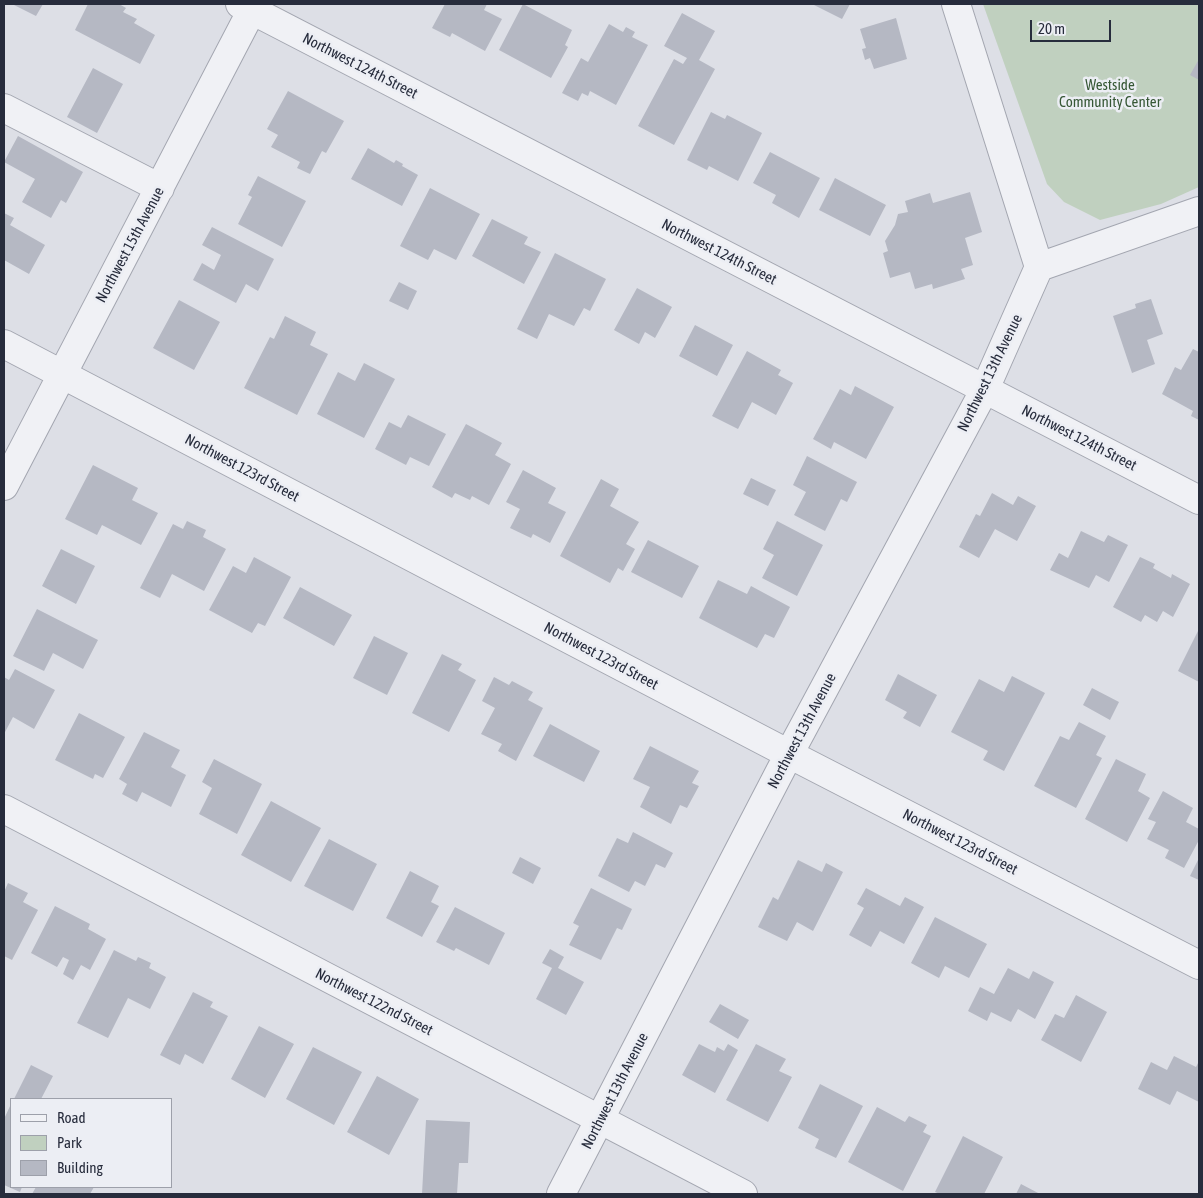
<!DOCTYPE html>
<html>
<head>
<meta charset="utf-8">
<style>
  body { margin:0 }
  #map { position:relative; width:1203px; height:1198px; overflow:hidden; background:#dddfe6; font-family:"Asap Condensed",sans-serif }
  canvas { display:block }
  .frame { position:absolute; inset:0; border:5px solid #272c3c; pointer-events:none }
  .legend { position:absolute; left:10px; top:1098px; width:162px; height:90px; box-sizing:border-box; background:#eceef4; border:1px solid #9da0aa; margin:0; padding:6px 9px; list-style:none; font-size:15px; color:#272c3c }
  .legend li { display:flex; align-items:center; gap:10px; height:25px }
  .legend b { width:25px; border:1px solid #9da0aa }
  .scale { position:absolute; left:1030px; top:20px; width:81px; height:22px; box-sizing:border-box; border:2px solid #272c3c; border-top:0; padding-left:6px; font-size:15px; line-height:18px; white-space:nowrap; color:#272c3c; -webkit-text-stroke:4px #eceef4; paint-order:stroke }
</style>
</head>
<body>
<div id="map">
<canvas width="1203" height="1198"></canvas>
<div class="frame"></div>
<ul class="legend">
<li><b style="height:6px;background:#f0f1f5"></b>Road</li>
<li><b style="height:14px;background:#c0d0bf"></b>Park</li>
<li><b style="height:14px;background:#b5b8c3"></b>Building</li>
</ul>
<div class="scale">20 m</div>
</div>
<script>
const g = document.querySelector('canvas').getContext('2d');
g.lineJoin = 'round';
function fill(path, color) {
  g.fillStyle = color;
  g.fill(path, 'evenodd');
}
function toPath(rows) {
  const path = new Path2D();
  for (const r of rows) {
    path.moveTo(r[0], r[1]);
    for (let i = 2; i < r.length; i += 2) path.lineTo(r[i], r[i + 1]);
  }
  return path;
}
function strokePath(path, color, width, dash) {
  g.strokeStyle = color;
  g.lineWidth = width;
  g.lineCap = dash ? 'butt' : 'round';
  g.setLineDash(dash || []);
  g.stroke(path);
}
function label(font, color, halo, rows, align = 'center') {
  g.font = font + ' "Asap Condensed",sans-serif';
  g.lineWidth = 5;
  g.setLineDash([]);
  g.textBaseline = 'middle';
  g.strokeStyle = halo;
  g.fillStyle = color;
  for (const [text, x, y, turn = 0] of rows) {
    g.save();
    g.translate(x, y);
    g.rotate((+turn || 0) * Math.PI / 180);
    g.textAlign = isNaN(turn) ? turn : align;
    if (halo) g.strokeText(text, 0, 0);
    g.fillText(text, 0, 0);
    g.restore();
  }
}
const green = toPath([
  [983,4,1199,4,1199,187,1161,204,1100,220,1064,202,1047,184]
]);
const building = toPath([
  [12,4,43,4,36,16],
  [88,4,119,4,126,8,123,12,137,19,134,23,155,35,140,64,75,30],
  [445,4,487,4,484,10,502,19,485,51,452,33,450,37,432,28],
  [523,4,572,30,565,45,568,47,551,78,499,50],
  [812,4,850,4,842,19],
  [682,13,715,31,699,60,715,69,674,145,638,126,674,59,683,64,687,58,664,46],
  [896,18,907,59,874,69,870,58,865,60,862,49,866,48,860,29],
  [609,24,623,32,626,27,635,32,632,37,648,45,616,105,590,91,588,96,582,93,578,101,562,93,581,58,588,62],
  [1199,59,1199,80,1190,75],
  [93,68,123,84,97,133,67,117],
  [288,91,344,121,326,153,322,151,310,174,297,168,300,162,271,147,278,135,267,129],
  [711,112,725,119,727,115,762,133,738,181,709,166,707,170,687,160],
  [18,136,83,172,66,203,61,200,51,218,22,202,35,179,4,162],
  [368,148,394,163,396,160,403,164,402,166,418,175,402,206,351,179],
  [770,152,820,178,799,218,772,203,776,195,753,183],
  [258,176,306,201,282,247,238,224,252,197,248,195],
  [835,178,886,205,870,236,819,210],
  [430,188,480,214,456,260,434,249,428,260,400,246],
  [970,192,982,232,965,238,973,265,961,269,965,279,933,289,932,284,915,289,910,272,890,278,883,253,888,251,885,241,895,225,898,214,908,212,905,201,930,193,933,203],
  [4,213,14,218,10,225,45,245,29,274,4,260],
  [492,219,528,237,524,244,541,252,524,284,472,256],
  [212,227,274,259,258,291,246,284,236,303,193,280,202,263,214,270,221,255,202,245],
  [555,253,606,279,590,311,584,308,574,326,549,314,537,339,517,329],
  [399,282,417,291,408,310,389,301],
  [637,288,672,307,655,338,645,332,639,344,614,330],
  [1151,299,1163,334,1147,340,1155,364,1132,373,1113,316,1136,308,1135,304],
  [179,300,220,322,194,370,153,348],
  [285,316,316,332,310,345,328,354,297,415,244,388,270,337,274,339],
  [695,325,733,345,717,376,679,356],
  [1193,349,1199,352,1199,420,1191,416,1193,411,1162,394,1175,367,1181,370],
  [747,351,781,370,778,375,793,383,776,415,752,402,738,429,712,416],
  [364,363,395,379,364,438,317,414,338,372,355,381],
  [855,386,894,407,866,459,834,442,831,449,813,439,840,389,851,395],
  [408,415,446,434,429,466,410,457,406,465,375,449,389,422,401,428],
  [466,424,502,443,495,455,511,464,489,505,472,496,470,500,455,493,452,498,432,487],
  [807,456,857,482,847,502,841,499,825,531,794,515,806,492,793,485],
  [93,465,138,488,132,500,158,513,141,545,102,525,97,535,65,519],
  [523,470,556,488,548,503,566,512,550,543,533,534,531,538,510,528,520,509,506,502],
  [751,478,776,490,768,506,743,494],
  [601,479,619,489,610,506,639,522,626,544,635,549,623,571,618,568,610,583,560,556],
  [992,493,1013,505,1018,496,1036,506,1017,541,995,529,979,558,959,547,976,514,980,516],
  [187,521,206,530,203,537,226,549,204,591,172,574,160,598,140,588,173,524,183,529],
  [777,521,823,545,797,596,762,578,774,555,763,549],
  [1081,531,1104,542,1108,535,1128,545,1109,582,1096,575,1089,588,1050,570,1059,553,1068,558],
  [648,540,699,566,682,598,631,572],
  [61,549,95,566,76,604,42,586],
  [254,557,291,577,265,626,258,623,252,633,209,610,233,566,246,573],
  [1140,557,1155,564,1153,568,1171,578,1172,574,1190,584,1173,617,1163,611,1157,622,1145,615,1141,622,1113,607],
  [718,580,747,594,751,586,790,607,774,638,765,634,757,648,699,618],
  [300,587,352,615,334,646,283,618],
  [37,609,98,640,83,669,53,653,44,671,13,656],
  [1199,629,1199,682,1178,671],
  [374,636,408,653,387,695,353,678],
  [442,654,462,664,458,670,476,680,449,732,412,713],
  [15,669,55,690,34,729,13,717,4,734,4,677,9,680],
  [898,674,937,695,920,727,903,718,907,712,885,700],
  [1012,676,1045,693,1004,771,983,760,988,751,951,732,979,679,1004,692],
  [494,677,509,685,512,681,533,692,528,700,543,708,516,761,498,751,502,744,481,734,495,708,482,701],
  [1092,688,1119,702,1110,720,1083,705],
  [79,713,125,737,103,778,95,774,93,779,55,760],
  [1079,722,1106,736,1096,755,1102,758,1076,808,1034,786,1060,736,1069,740],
  [550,724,600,751,584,782,533,756],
  [144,732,180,750,171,767,186,775,171,807,142,792,137,802,122,794,127,784,119,779],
  [650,746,699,771,692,783,699,786,687,808,680,805,671,824,640,807,650,787,633,779],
  [214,759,262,784,237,834,199,814,212,788,202,782],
  [1116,759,1146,774,1138,791,1150,798,1127,842,1085,819],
  [1163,791,1193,808,1186,822,1199,829,1199,840,1184,868,1165,858,1169,850,1147,839,1156,822,1148,819],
  [271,801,321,828,291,882,241,855],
  [633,832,673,853,665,868,656,864,645,886,635,881,629,892,598,876,617,838,628,843],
  [329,839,377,864,353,911,304,886],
  [520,857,541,868,533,884,512,873],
  [1199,858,1199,880,1190,876],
  [798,860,822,872,826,863,843,872,813,931,797,922,787,941,758,927,773,897,778,900],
  [410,871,439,886,431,902,439,906,422,937,386,918],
  [8,883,28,893,23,902,38,910,12,960,4,956,4,892],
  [591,888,632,909,622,930,617,928,601,960,569,945,579,926,573,923],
  [866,888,900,906,905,897,924,907,904,944,880,931,871,947,849,935,864,908,857,904],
  [55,906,90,924,88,929,106,939,90,970,81,965,73,980,63,974,69,960,63,957,57,967,31,953],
  [455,907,505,933,489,965,456,948,454,951,436,942],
  [935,917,987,944,969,978,945,966,939,978,911,963],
  [550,949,564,957,558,968,584,982,566,1015,536,999,552,968,542,963],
  [114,950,136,961,138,957,151,963,149,968,166,977,150,1009,128,998,108,1038,77,1023],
  [1008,968,1029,979,1033,971,1054,982,1035,1019,1018,1009,1011,1022,991,1012,987,1021,968,1011,980,987,994,994],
  [193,992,213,1002,210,1007,228,1016,203,1064,185,1054,180,1065,160,1055],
  [1076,995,1107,1012,1081,1062,1041,1040,1055,1014,1064,1018],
  [720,1004,749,1020,738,1039,709,1022],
  [259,1026,294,1044,265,1098,231,1079],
  [699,1044,715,1052,717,1047,724,1051,728,1044,738,1050,715,1093,682,1075],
  [756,1044,786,1059,779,1071,792,1077,768,1122,726,1100],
  [313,1047,362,1072,334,1125,286,1099],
  [1174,1056,1196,1067,1199,1061,1199,1102,1177,1091,1170,1105,1138,1089,1151,1062,1167,1070],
  [31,1065,53,1076,41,1099,14,1099],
  [377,1076,419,1099,389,1155,347,1132],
  [820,1084,863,1106,836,1158,815,1148,819,1139,798,1128],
  [11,1104,11,1187,22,1187,20,1192,4,1185,4,1119],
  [877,1107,905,1122,909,1116,927,1125,923,1132,931,1136,903,1191,848,1162],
  [426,1120,470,1122,468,1163,459,1163,457,1194,422,1194],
  [963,1136,1003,1157,984,1194,940,1194,935,1192],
  [1021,1184,1040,1194,1016,1194],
  [36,1187,94,1187,90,1194,32,1194]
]);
const minor = toPath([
  [240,4,1199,500],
  [4,108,160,188],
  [1039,267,1199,211],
  [4,344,789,754,1199,965],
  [4,486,255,4],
  [4,809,743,1194],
  [561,1194,789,754,985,389,1039,267,956,4]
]);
const streetNames = [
  ["Northwest 124th Street",360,66,27],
  ["Northwest 15th Avenue",130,245,-62],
  ["Northwest 124th Street",719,252,27],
  ["Northwest 13th Avenue",990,373,-64],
  ["Northwest 124th Street",1079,438,27],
  ["Northwest 123rd Street",242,468,28],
  ["Northwest 123rd Street",601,656,28],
  ["Northwest 13th Avenue",802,731,-62],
  ["Northwest 123rd Street",960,842,27],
  ["Northwest 122nd Street",374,1002,27],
  ["Northwest 13th Avenue",615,1091,-63]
];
const parkNames = [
  ["Westside",1110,85],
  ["Community Center",1110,102]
];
fill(green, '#c0d0bf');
fill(building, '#b5b8c3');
strokePath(minor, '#a3a6b0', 30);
strokePath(minor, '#f0f1f5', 28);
label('15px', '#272c3c', '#eceef4', streetNames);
label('15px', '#365735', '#eceef4', parkNames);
</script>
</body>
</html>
